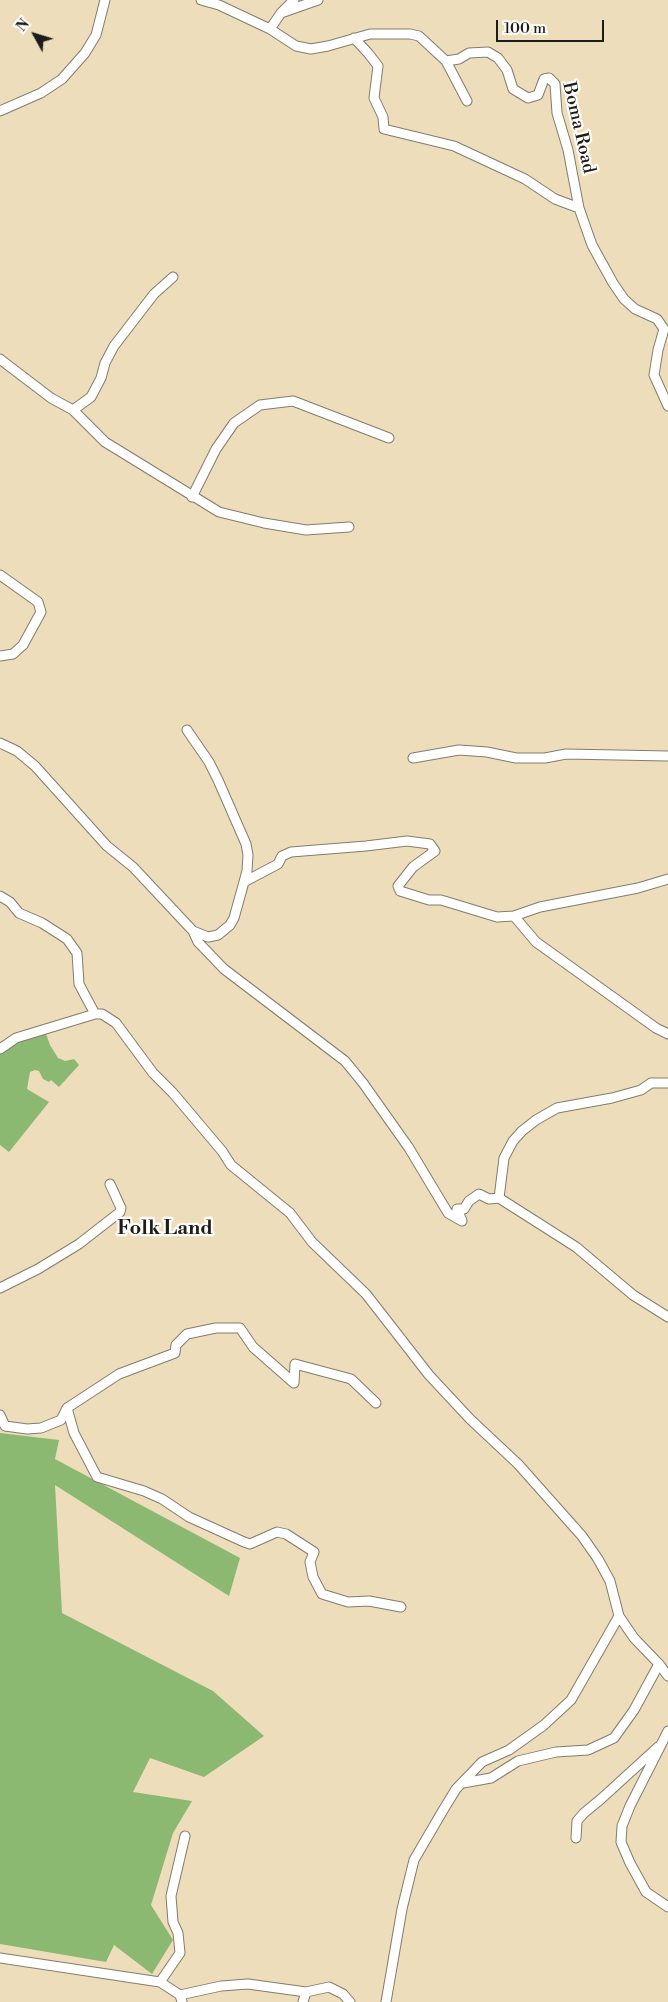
<!DOCTYPE html>
<html>
<head>
<meta charset="utf-8">
<style>
  body { margin:0 }
  #map { position:relative; width:668px; height:2002px; overflow:hidden; background:#edddbb; font-family:"Libre Bodoni",serif }
  canvas { display:block }
  .north { position:absolute; left:10px; top:10px; width:50px; height:50px; -webkit-text-stroke:4px #fdfcf7; paint-order:stroke; rotate:309deg; font-size:14px; font-weight:700; line-height:20px; text-align:center; color:#1c1c1c }
  .north::after { content:''; display:block; margin:auto; width:18px; height:22px; background:#1c1c1c; clip-path:polygon(50% 0,100% 100%,50% 72%,0 100%) }
  .scale { position:absolute; left:496px; top:20px; width:108px; height:22px; box-sizing:border-box; border:2px solid #1c1c1c; border-top:0; padding-left:6px; font-size:15px; line-height:18px; white-space:nowrap; color:#1c1c1c; -webkit-text-stroke:4px #fdfcf7; paint-order:stroke }
</style>
</head>
<body>
<div id="map">
<canvas width="668" height="2002"></canvas>
<div class="north">N</div>
<div class="scale">100 m</div>
</div>
<script>
const g = document.querySelector('canvas').getContext('2d');
g.lineJoin = 'round';
function fill(path, color) {
  g.fillStyle = color;
  g.fill(path, 'evenodd');
}
function toPath(rows) {
  const path = new Path2D();
  for (const r of rows) {
    path.moveTo(r[0], r[1]);
    for (let i = 2; i < r.length; i += 2) path.lineTo(r[i], r[i + 1]);
  }
  return path;
}
function strokePath(path, color, width, dash) {
  g.strokeStyle = color;
  g.lineWidth = width;
  g.lineCap = dash ? 'butt' : 'round';
  g.setLineDash(dash || []);
  g.stroke(path);
}
function label(font, color, halo, rows, align = 'center') {
  g.font = font + ' "Libre Bodoni",serif';
  g.lineWidth = 4.5;
  g.setLineDash([]);
  g.textBaseline = 'middle';
  g.strokeStyle = halo;
  g.fillStyle = color;
  for (const [text, x, y, turn = 0] of rows) {
    g.save();
    g.translate(x, y);
    g.rotate((+turn || 0) * Math.PI / 180);
    g.textAlign = isNaN(turn) ? turn : align;
    if (halo) g.strokeText(text, 0, 0);
    g.fillText(text, 0, 0);
    g.restore();
  }
}
const forest = toPath([
  [45,1031,50,1045,58,1058,65,1061,74,1059,79,1065,59,1087,51,1080,49,1082,43,1079,39,1071,35,1070,30,1072,27,1089,49,1102,9,1152,0,1145,0,1049],
  [0,1433,59,1440,55,1459,240,1558,229,1596,55,1485,62,1613,213,1691,264,1736,204,1777,150,1758,133,1792,192,1801,173,1833,151,1905,173,1940,152,1974,114,1945,106,1962,0,1944]
]);
const minor = toPath([
  [201,0,219,5,270,29,296,46,311,49,328,46,370,34,410,34,419,36,446,61,459,59,469,53,488,52,498,58,507,70,513,89,528,98,538,95,544,79,549,78,555,84,557,113,568,150,579,208,592,245,613,283,624,299,635,309,657,319,664,329,658,350,654,375,668,406],
  [281,13,318,0],
  [270,29,281,13,294,0],
  [354,38,368,53,378,66,374,98,383,117,384,129,454,146,525,179,555,199,579,208],
  [446,61,467,101],
  [0,111,41,93,62,79,85,53,96,35,105,0],
  [0,359,51,398,73,410,105,442,219,512,264,523,306,530,349,527],
  [73,410,91,397,101,378,105,363,114,346,154,294,173,277],
  [192,497,216,449,234,423,260,405,293,401,389,438],
  [0,575,38,602,41,612,23,645,13,654,0,656],
  [0,743,17,751,35,766,107,846,133,867,193,931,208,937,218,935,230,925,234,918,247,871,248,855,246,844,218,780,209,762,187,730],
  [413,758,459,750,487,752,516,758,545,758,566,754,668,756],
  [244,882,278,864,282,856,291,852,366,846,407,841,430,844,435,851,413,867,398,886,400,891,429,900,441,900,497,917,514,916,540,907,638,888,668,879],
  [0,896,10,902,19,913,42,923,67,939,77,953,79,984,95,1014,102,1014,116,1023,153,1073,173,1093,222,1151,231,1165,290,1213,312,1242,366,1294,429,1375,470,1419,518,1464,582,1536,598,1559,610,1581,619,1616,634,1638,659,1664,668,1676],
  [514,916,536,942,656,1028,668,1034],
  [193,931,198,942,224,969,345,1061,363,1083,409,1148,448,1213,462,1221,457,1209,464,1209,469,1201,479,1194,489,1199,499,1198,576,1247,633,1295,668,1317],
  [0,1049,16,1038,95,1014],
  [499,1198,504,1158,513,1141,522,1131,536,1120,557,1108,612,1098,641,1090,651,1083,668,1083],
  [0,1288,38,1269,79,1244,120,1212,121,1208,110,1184],
  [67,1408,74,1433,97,1477,144,1491,162,1499,189,1517,244,1542,250,1544,277,1532,286,1534,314,1552,310,1562,313,1577,322,1594,348,1602,369,1601,401,1607],
  [0,1415,5,1426,27,1429,41,1428,61,1420,67,1408,119,1374,175,1353,176,1345,187,1334,216,1328,240,1328,253,1347,294,1383,295,1364,351,1379,376,1403],
  [668,1731,630,1806,622,1826,621,1842,630,1863,646,1892,668,1907],
  [463,1783,491,1778,518,1761,556,1752,588,1750,614,1738,634,1710,659,1664],
  [576,1838,577,1821,584,1813,601,1799,658,1747],
  [0,1958,160,1982,180,1995,182,2002],
  [160,1982,180,1953,178,1933,173,1922,171,1896,185,1836],
  [180,1995,221,1986,248,1984,306,1992],
  [303,2002,306,1992,329,1987,343,1994,350,2002],
  [386,2002,402,1909,414,1860,442,1812,456,1789,482,1762,509,1750,544,1725,571,1700,619,1616]
]);
const streetNames = [
  ["Boma Road",578,128,77]
];
const quarterNames = [
  ["Folk Land",165,1229]
];
fill(forest, '#8cb972');
strokePath(minor, '#847c6c', 11);
strokePath(minor, '#fff', 9);
label('18px', '#1c1c1c', '#fdfcf7', streetNames);
label('bold 20px', '#1c1c1c', '#fdfcf7', quarterNames);
</script>
</body>
</html>
